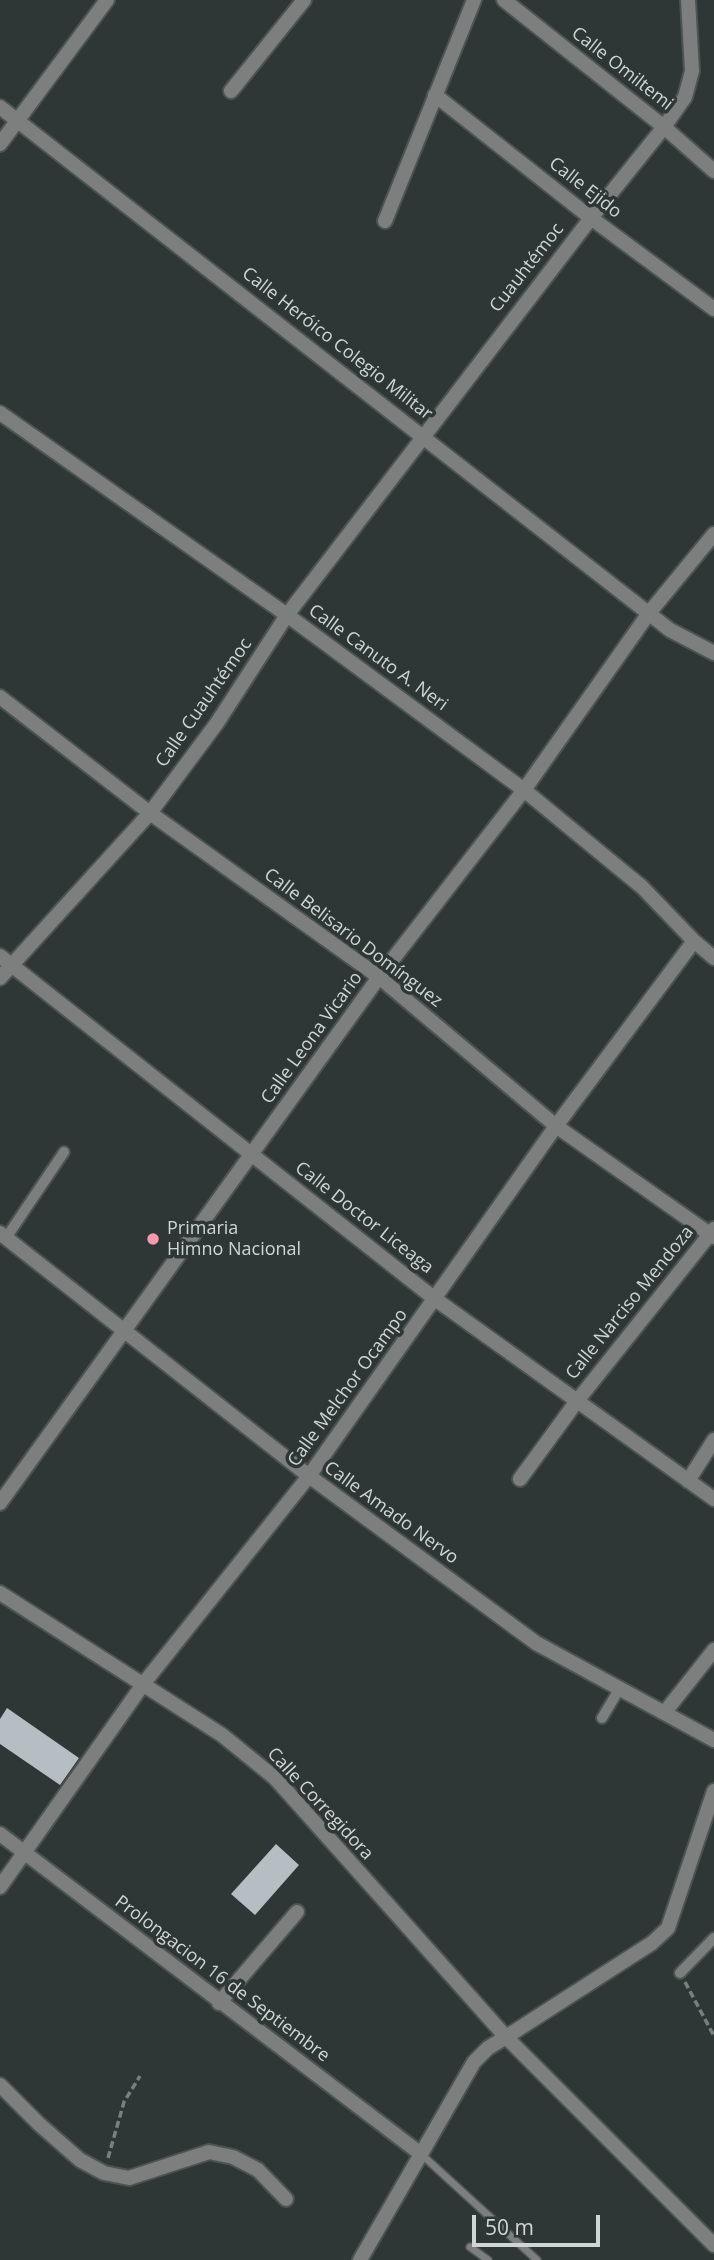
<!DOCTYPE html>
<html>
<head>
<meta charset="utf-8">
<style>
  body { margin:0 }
  #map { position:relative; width:714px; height:2260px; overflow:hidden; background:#2e3636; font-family:"Open Sans",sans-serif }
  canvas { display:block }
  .scale { position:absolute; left:472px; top:2215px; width:128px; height:32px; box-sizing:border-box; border:4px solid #d0d5d5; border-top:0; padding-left:9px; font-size:21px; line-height:24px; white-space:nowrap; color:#d0d5d5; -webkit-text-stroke:5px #2e3636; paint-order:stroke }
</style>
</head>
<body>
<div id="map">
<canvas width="714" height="2260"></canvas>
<div class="scale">50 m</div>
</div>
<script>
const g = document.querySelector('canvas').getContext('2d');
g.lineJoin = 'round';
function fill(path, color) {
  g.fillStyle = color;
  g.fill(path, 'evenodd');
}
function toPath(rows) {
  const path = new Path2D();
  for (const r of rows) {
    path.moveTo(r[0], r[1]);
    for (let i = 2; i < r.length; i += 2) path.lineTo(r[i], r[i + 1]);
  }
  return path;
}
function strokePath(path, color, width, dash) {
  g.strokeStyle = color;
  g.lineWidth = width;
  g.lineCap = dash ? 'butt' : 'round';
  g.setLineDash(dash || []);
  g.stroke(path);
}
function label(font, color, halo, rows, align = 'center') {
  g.font = font + ' "Open Sans",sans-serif';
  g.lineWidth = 7;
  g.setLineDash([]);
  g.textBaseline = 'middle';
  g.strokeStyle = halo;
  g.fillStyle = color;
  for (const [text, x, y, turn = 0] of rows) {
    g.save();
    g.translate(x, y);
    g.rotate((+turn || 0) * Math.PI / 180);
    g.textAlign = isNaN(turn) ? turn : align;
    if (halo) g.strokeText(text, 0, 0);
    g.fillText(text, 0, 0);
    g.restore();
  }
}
const building = toPath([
  [7,1708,79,1758,60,1785,0,1744,0,1719],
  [276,1844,299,1865,255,1915,231,1894]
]);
const path = toPath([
  [685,1982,714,2036],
  [108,2158,124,2102,140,2076]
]);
const service = toPath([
  [421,2154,537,2260],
  [470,2247,488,2260]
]);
const pedestrian = toPath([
  [6,1238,64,1152],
  [602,1718,620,1688],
  [680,1973,714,1938]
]);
const minor = toPath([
  [504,0,664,127,714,171],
  [231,91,304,0],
  [435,95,591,218,714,309],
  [0,107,670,630,714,653],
  [0,144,107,0],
  [385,221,474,0],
  [0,413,287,615,524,790,642,887,694,941,714,958],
  [150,813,217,723,287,615,591,218,664,127,685,97,692,71,688,0],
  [0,956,435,1299,714,1499],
  [0,1233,309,1476,536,1643,714,1740],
  [520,1479,577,1401,714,1229],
  [688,1481,714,1440],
  [0,1503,379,977,524,790,649,613,714,534],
  [665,1712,714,1650],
  [0,1834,421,2154],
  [0,1887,144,1683,309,1476,556,1126,694,941],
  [219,2003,297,1912],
  [506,2037,652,1943,668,1928,714,1791],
  [0,2085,39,2124,80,2160,104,2173,129,2178,209,2152,233,2157,258,2170,286,2199]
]);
const tertiary = toPath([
  [0,697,150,813,379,977,556,1126,714,1237],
  [0,978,150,813],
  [0,1593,222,1735,275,1778,506,2037,714,2245],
  [360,2260,474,2062,488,2048,506,2037]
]);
const markers = [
  [153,1239,7,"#f39aac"]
];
const streetNames = [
  ["Calle Omiltemi",622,69,38],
  ["Calle Ejido",585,188,38],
  ["Cuauhtémoc",527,268,-52],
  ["Calle Heróico Colegio Militar",337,344,38],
  ["Calle Canuto A. Neri",378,658,36],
  ["Calle Cuauhtémoc",204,703,-55],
  ["Calle Belisario Domínguez",353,938,37],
  ["Calle Leona Vicario",312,1038,-54],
  ["Calle Doctor Liceaga",364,1218,38],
  ["Calle Narciso Mendoza",630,1303,-51],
  ["Calle Melchor Ocampo",348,1388,-54],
  ["Calle Amado Nervo",391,1513,36],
  ["Calle Corregidora",320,1804,47],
  ["Prolongacion 16 de Septiembre",222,1979,37]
];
const poiNames = [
  ["Primaria",167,1229],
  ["Himno Nacional",167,1250]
];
fill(building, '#b5bec2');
strokePath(service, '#4b5353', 10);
strokePath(pedestrian, '#4b5353', 14);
strokePath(minor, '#4b5353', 18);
strokePath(tertiary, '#4b5353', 18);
strokePath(path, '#797f7f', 3.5, [7, 3.5]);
strokePath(service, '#7c7f7d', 7);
strokePath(pedestrian, '#7c7f7d', 10);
strokePath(minor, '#7c7f7d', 14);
strokePath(tertiary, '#7c7f7d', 14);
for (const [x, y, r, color] of markers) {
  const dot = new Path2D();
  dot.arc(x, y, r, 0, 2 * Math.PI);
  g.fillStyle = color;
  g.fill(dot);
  strokePath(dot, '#2e3636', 2.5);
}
label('18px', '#d0d5d5', '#2e3636', streetNames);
label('18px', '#d0d5d5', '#2e3636', poiNames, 'left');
</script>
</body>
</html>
